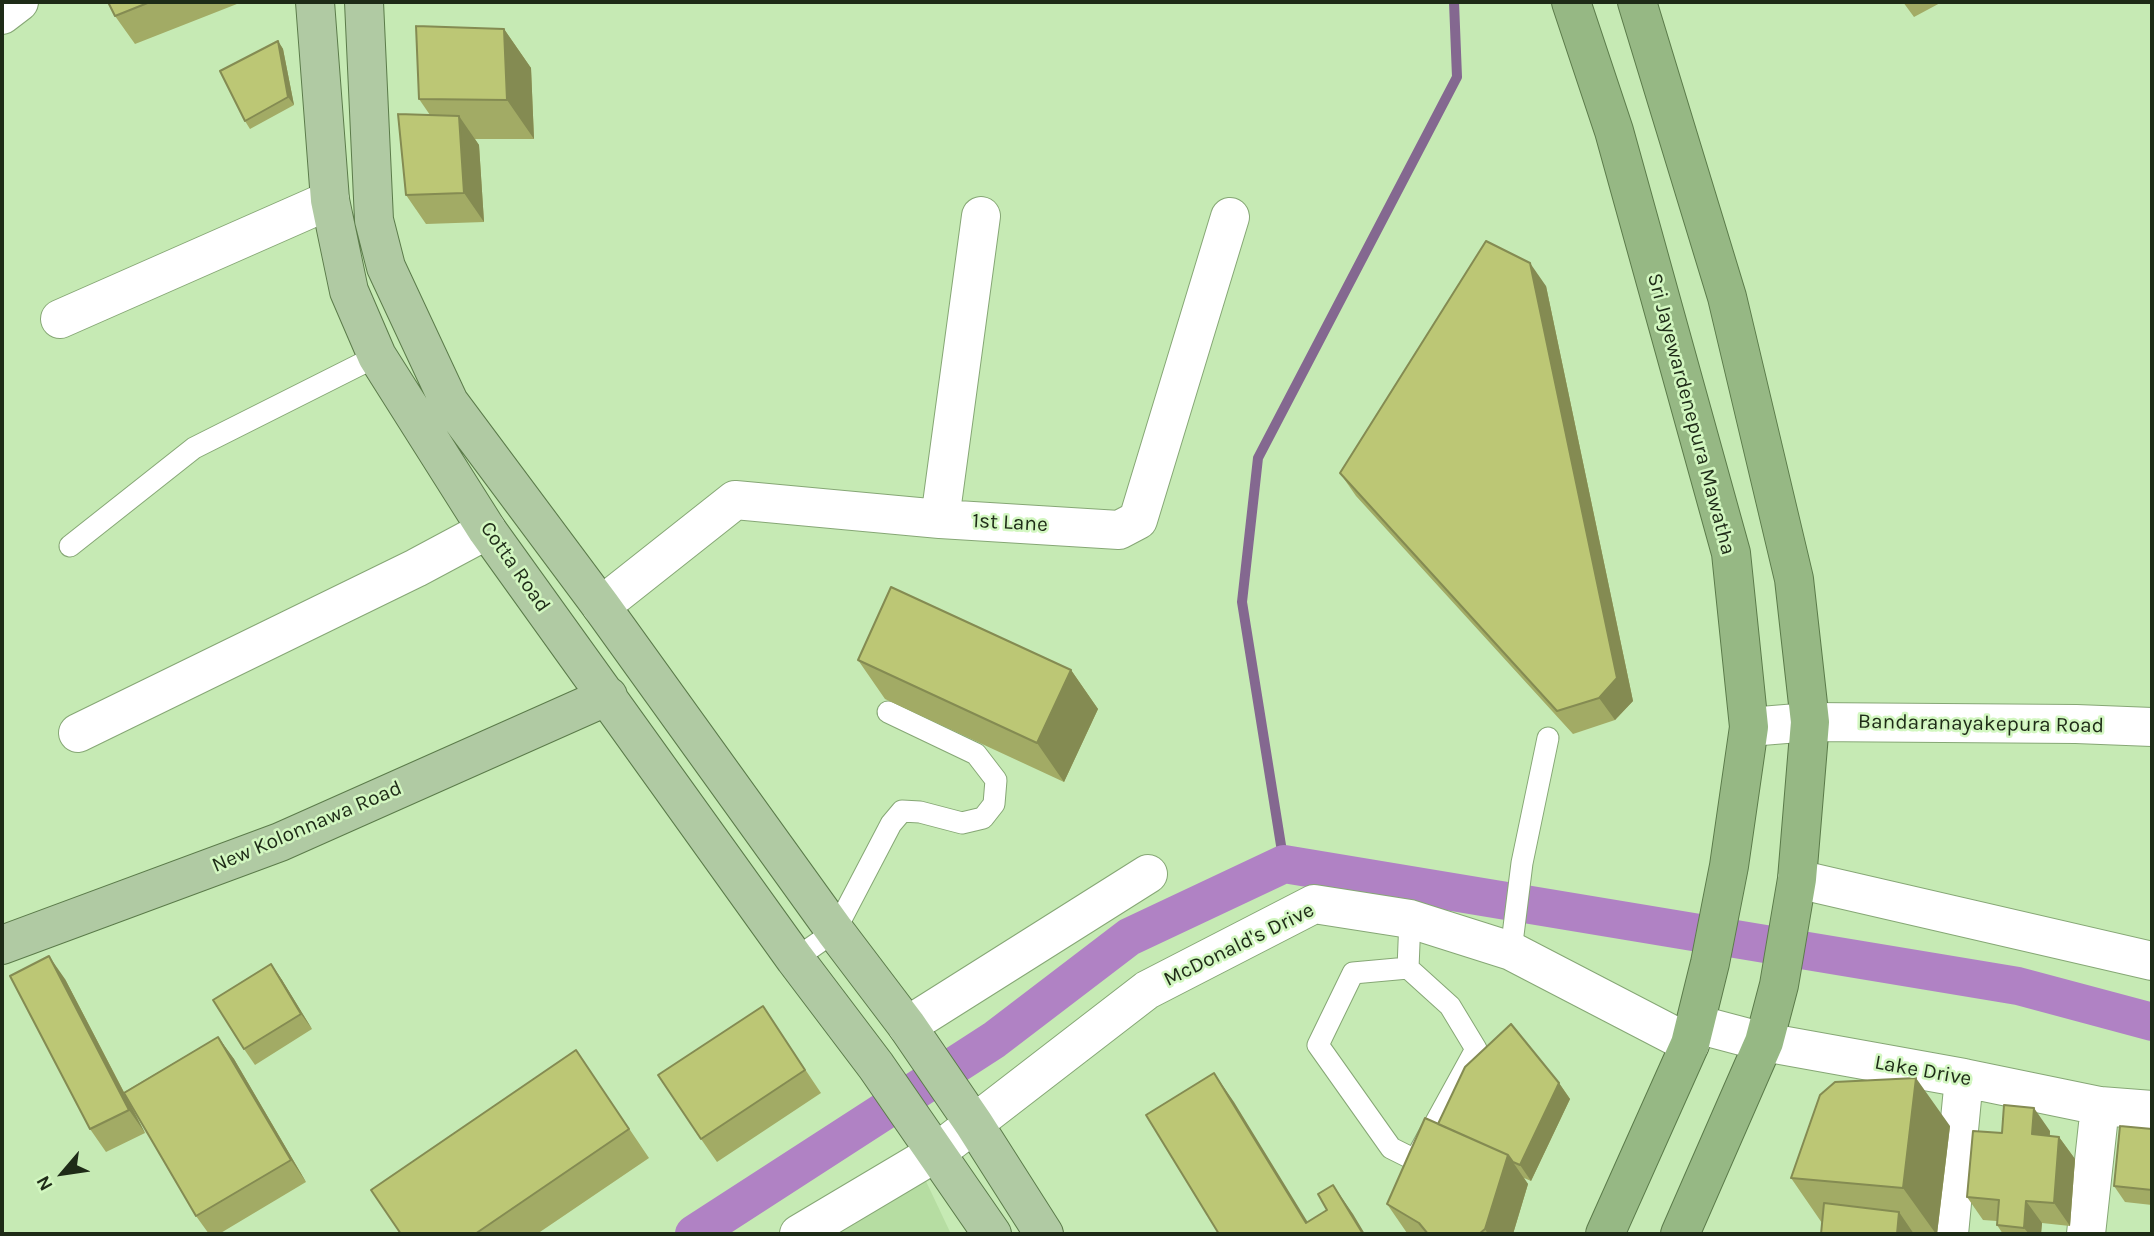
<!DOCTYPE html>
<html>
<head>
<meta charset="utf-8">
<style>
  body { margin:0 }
  #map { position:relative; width:2154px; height:1236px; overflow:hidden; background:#c6eab4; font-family:Karla,sans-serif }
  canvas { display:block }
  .frame { position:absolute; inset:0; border:4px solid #1e2b17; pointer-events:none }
  .north { position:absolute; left:28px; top:1138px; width:70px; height:70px; -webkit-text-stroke:5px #d3f7c1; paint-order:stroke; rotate:241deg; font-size:19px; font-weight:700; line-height:28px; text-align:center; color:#1e2b17 }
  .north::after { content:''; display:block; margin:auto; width:24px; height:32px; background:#1e2b17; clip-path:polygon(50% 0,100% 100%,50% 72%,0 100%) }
</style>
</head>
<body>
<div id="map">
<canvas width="2154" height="1236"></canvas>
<div class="frame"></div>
<div class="north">N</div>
</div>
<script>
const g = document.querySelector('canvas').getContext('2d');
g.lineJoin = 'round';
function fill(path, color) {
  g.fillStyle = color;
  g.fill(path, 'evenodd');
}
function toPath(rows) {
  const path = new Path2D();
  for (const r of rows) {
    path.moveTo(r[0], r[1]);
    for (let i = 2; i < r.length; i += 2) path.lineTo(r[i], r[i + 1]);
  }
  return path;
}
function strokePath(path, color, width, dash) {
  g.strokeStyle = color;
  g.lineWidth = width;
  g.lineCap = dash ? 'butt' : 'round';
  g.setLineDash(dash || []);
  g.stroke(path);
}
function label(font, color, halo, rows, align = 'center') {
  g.font = font + ' Karla,sans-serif';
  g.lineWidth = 5;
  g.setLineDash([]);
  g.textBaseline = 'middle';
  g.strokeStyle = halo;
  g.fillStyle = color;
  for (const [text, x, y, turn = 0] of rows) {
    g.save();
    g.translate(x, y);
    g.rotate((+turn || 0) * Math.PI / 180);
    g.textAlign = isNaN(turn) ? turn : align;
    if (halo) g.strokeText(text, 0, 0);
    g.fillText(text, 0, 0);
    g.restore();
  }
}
const built = toPath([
  [923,1175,951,1234,827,1234]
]);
const stream = toPath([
  [1284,864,1242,602,1258,458,1457,77,1454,2]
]);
const canal = toPath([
  [694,1234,994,1040,1129,937,1284,864,2018,986,2152,1022]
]);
const service = toPath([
  [70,546,194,448,377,356],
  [1511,951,1522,863,1548,738],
  [795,959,835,931,891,824,902,811,920,812,962,823,983,818,994,804,996,780,976,754,888,712],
  [1408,968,1450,1006,1476,1049,1415,1160,1391,1148,1318,1045,1353,973,1408,968],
  [1408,968,1410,919]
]);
const minor = toPath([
  [2,15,19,2],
  [60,319,330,200],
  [940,519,981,216],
  [601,606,735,500,940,519,1119,530,1138,520,1230,217],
  [1749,727,1810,722,2076,724,2152,727],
  [78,733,416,568,487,530],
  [1797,879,2152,961],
  [1696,1024,1764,1042,1964,1078,2100,1106,2152,1110],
  [907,1026,1148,874],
  [799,1234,937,1152,1147,990,1314,904,1410,919,1511,951,1690,1044],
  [1949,1234,1964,1078],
  [2086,1234,2100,1106]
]);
const primary = toPath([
  [315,2,330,200,349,291,377,356,487,530,795,959,876,1066,992,1234],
  [364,2,374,220,386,267,449,402,601,606,835,931,907,1026,974,1124,1044,1234],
  [2,945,280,842,608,696]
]);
const trunk = toPath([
  [1571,2,1614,131,1731,553,1749,727,1729,866,1710,963,1690,1044,1605,1234],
  [1637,2,1727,297,1794,579,1810,722,1797,879,1779,985,1764,1042,1680,1234]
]);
const wall = toPath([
  [108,2,242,2,135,44,115,16],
  [1903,2,1942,2,1914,17],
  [504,29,531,68,534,139,475,139,479,145,484,222,426,224,406,195,430,115,419,99],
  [278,41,283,49,294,105,250,129,245,121],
  [1546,286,1633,701,1615,720,1573,734,1356,496,1340,473],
  [858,660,1071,670,1098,709,1064,782,885,699],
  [271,964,282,980,312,1029,255,1065,244,1049],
  [65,979,124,1092,218,1037,234,1059,306,1182,219,1234,209,1234,196,1216,128,1100,145,1133,106,1152,90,1129],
  [778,1029,821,1093,717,1162,701,1139],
  [576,1050,649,1158,537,1234,401,1234],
  [1559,1083,1570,1099,1531,1181,1524,1178,1528,1184,1513,1234,1410,1234,1407,1233,1387,1204,1438,1124],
  [1950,1126,1937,1234,1821,1234,1822,1223,1791,1178],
  [2152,1129,2152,1205,2125,1202,2114,1186],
  [2050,1131,2050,1136,2059,1137,2075,1159,2070,1226,2042,1223,2041,1234,2003,1234,1997,1225,1997,1221,1983,1220,1967,1197,2002,1133]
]);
const shadedWall = toPath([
  [504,29,531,68,534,139,507,100],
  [278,41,283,49,294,105,288,97],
  [459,116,479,145,484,222,464,193],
  [1530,263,1546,286,1633,701,1615,720,1599,698],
  [1071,670,1098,709,1064,782,1037,743],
  [49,956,65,979,145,1133,129,1110],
  [271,964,282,980,312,1029,301,1014],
  [218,1037,234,1059,306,1182,291,1160],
  [1214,1073,1234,1102,1315,1234,1306,1223],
  [1916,1078,1950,1126,1937,1234,1936,1234,1903,1188],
  [1559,1083,1570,1099,1531,1181,1520,1165],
  [2034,1108,2050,1131,2048,1157,2032,1134],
  [2059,1137,2075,1159,2070,1226,2054,1203],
  [1508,1155,1528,1184,1513,1234,1488,1234,1485,1229],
  [1333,1185,1353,1214,1365,1234,1363,1234],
  [2026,1201,2042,1223,2041,1234,2029,1234,2024,1228],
  [1899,1212,1914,1234,1897,1234]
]);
const building = toPath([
  [108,2,150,2,115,16,108,2],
  [416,26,504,29,507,100,419,99,416,26],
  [278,41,288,97,245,121,220,71,278,41],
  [398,114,459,116,464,193,406,195,398,114],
  [1486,241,1530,263,1617,678,1599,698,1557,711,1340,473,1486,241],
  [891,587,1071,670,1037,743,858,660,891,587],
  [49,956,129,1110,90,1129,10,976,49,956],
  [271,964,301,1014,244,1049,213,1000,271,964],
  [763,1006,805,1070,701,1139,658,1075,763,1006],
  [1511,1024,1559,1083,1520,1165,1513,1162,1508,1155,1438,1124,1465,1067,1511,1024],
  [218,1037,291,1160,196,1216,124,1093,218,1037],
  [576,1050,629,1129,475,1234,401,1234,371,1190,576,1050],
  [1214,1073,1306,1223,1327,1210,1318,1194,1333,1185,1363,1234,1219,1234,1146,1115,1214,1073],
  [1916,1078,1903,1188,1791,1178,1820,1095,1835,1082,1916,1078],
  [2004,1105,2034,1108,2032,1134,2059,1137,2054,1203,2026,1201,2024,1228,1997,1225,1999,1200,1967,1197,1973,1131,2002,1133,2004,1105],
  [1425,1118,1508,1155,1485,1229,1479,1234,1428,1234,1419,1223,1387,1204,1425,1118],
  [2120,1126,2152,1129,2152,1190,2114,1186,2120,1126],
  [1824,1203,1899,1212,1897,1234,1821,1234,1824,1203]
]);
const streetNames = [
  ["Sri Jayewardenepura Mawatha",1691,414,75],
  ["1st Lane",1010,523,3],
  ["Cotta Road",515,567,55],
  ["Bandaranayakepura Road",1981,724,1],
  ["New Kolonnawa Road",307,827,-23],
  ["McDonald's Drive",1239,945,-26],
  ["Lake Drive",1923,1071,10]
];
fill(built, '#b6dda2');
strokePath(stream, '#846890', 10);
strokePath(canal, '#b082c4', 38);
strokePath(service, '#86a775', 23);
strokePath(minor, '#86a775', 40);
strokePath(primary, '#5b7b4a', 40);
strokePath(trunk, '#5b7b4a', 40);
strokePath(service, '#fff', 21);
strokePath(minor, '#fff', 38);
strokePath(primary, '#b0caa3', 38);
strokePath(trunk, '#96b884', 38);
fill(wall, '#a2ab65');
fill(shadedWall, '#848b52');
fill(building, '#bcc775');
strokePath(building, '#848b52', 2);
label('21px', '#1e2b17', '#d3f7c1', streetNames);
</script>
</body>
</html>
